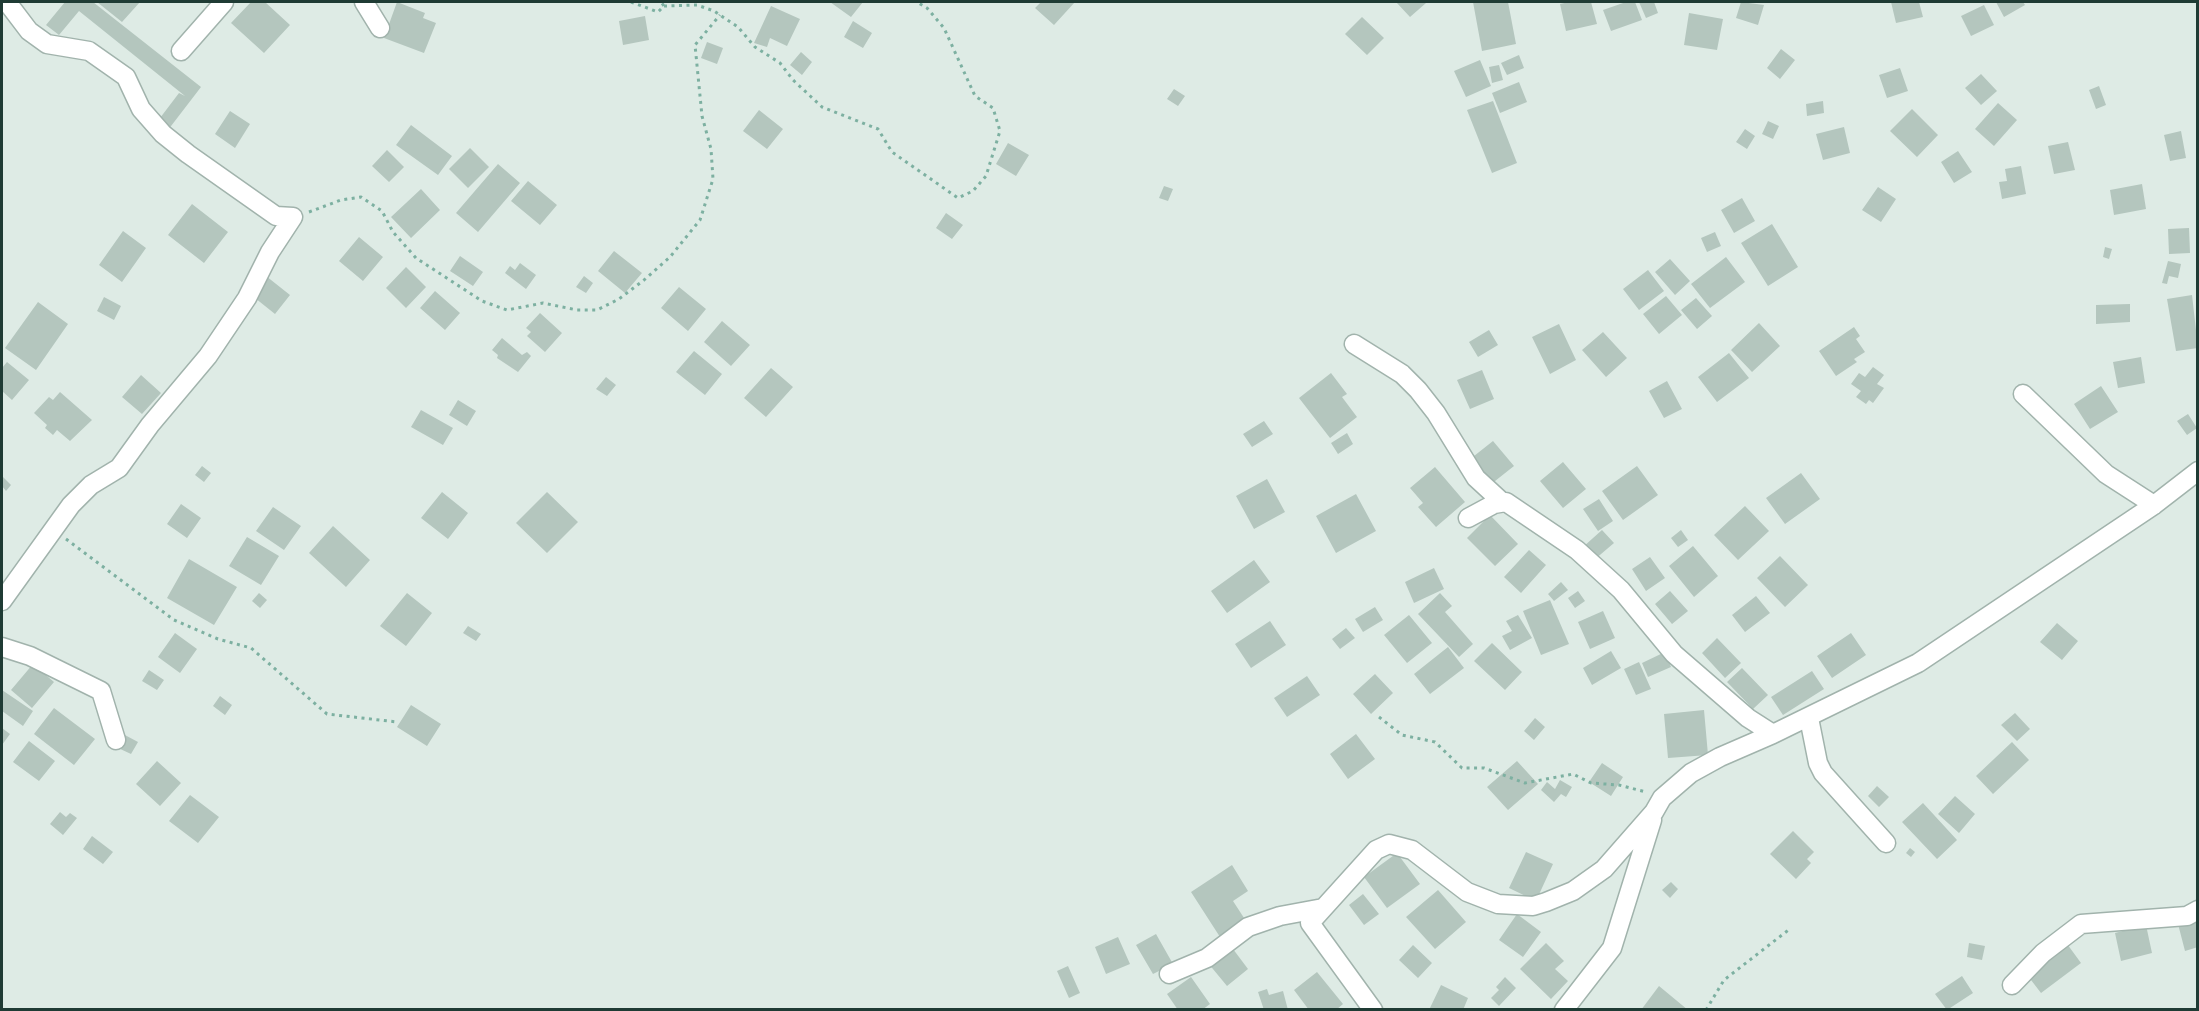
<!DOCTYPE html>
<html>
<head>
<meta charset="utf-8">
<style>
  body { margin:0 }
  #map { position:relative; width:2199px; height:1011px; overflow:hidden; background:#deebe5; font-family:"Nunito Sans",sans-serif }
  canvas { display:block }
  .frame { position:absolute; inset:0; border:3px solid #1f3b34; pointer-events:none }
</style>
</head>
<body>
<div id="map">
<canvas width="2199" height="1011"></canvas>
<div class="frame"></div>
</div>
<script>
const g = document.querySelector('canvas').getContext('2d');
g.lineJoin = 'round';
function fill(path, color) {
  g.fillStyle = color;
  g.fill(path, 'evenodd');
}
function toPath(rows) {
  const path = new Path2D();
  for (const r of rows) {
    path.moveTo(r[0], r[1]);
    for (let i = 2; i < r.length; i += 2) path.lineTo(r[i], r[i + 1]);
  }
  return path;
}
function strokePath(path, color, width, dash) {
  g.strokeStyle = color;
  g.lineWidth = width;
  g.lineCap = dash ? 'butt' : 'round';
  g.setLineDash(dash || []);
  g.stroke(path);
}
const building = toPath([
  [65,2,93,2,201,87,168,130,157,122,179,93,185,96,79,11,59,35,46,25],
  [97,2,140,2,122,22],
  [251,2,265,2,290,25,264,53,231,23],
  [397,2,425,13,423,18,436,23,424,53,384,38],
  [830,2,863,2,851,17],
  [1041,2,1075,2,1054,25,1035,8],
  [1396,2,1424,2,1426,3,1410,17],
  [1473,2,1508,2,1516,44,1482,51],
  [1569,2,1591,2,1597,24,1566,31,1560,4],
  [1626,2,1635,2,1642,20,1611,31,1603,10],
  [1639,2,1654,2,1658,13,1646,18],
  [1741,2,1764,5,1758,25,1736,18],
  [1891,2,1919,2,1923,17,1896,23],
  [1996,2,2023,2,2025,5,2004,17],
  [1984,5,1994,25,1971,36,1961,16],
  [771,6,800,19,787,46,770,38,767,47,754,43],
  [1689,13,1723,19,1717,50,1684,45],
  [645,16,649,40,623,45,619,21],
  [1362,17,1384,38,1367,55,1345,34],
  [853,21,872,33,863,48,844,37],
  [707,42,723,48,717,64,701,58],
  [1781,49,1795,60,1780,79,1767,68],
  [801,52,812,62,802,75,790,65],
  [1519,55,1524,68,1507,75,1501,63],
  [1480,60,1491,86,1466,97,1454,71],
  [1499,65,1503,80,1492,83,1489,67],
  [1900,68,1908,91,1887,98,1879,75],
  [1981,74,1997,91,1981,105,1965,88],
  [1519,82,1527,102,1500,113,1492,93],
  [2099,86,2106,105,2096,109,2089,90],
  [1174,89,1185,96,1178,106,1167,99],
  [1493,101,1517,163,1492,173,1467,110],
  [1823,101,1824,113,1807,116,1806,104],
  [1998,103,2017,120,1994,146,1975,129],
  [1912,109,1938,135,1917,157,1890,131],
  [759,110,783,129,767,149,743,131],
  [230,111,250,124,235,148,215,134],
  [1768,121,1779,126,1773,139,1762,134],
  [411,125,452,156,438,175,396,145],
  [1844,127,1850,153,1823,160,1816,134],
  [1745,129,1755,136,1747,149,1736,142],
  [2181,131,2186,158,2170,161,2164,135],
  [2068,142,2075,170,2054,174,2048,146],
  [1008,143,1029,155,1016,176,996,164],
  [470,148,489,167,468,188,449,169],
  [387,150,404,167,389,182,372,166],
  [1958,151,1972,172,1954,183,1941,162],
  [498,164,520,183,478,232,456,213],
  [2021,166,2026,194,2002,199,1999,182,2007,181,2005,169],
  [528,181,557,205,540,225,511,201],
  [2142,184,2146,209,2114,215,2110,190],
  [1164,186,1173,189,1168,201,1159,198],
  [1878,187,1896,199,1881,222,1862,210],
  [421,189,440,210,411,238,391,217],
  [1742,198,1755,221,1734,233,1721,210],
  [192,204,228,232,204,263,168,235],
  [946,213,963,225,952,239,936,228],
  [1772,224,1798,267,1768,286,1741,243],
  [2189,228,2190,253,2169,254,2168,229],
  [123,231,146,248,122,282,99,265],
  [1715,232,1721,246,1707,252,1701,238],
  [359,237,383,257,363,281,339,261],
  [2105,247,2112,249,2109,259,2103,257],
  [614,251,642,273,625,293,598,271],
  [460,256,483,272,473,286,450,271],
  [1726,257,1745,282,1710,308,1691,284],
  [1670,259,1690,281,1675,295,1655,272],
  [2168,261,2181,264,2178,278,2169,276,2167,284,2162,283],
  [520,263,536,275,526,289,505,273,510,266,515,270],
  [406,267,426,287,406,308,386,288],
  [1648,270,1664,291,1639,310,1623,289],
  [266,276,290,295,275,314,250,294],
  [584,276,593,283,586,293,576,287],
  [679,287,706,309,688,331,661,308],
  [435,291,460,313,445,330,420,308],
  [2192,295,2198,348,2176,351,2167,299],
  [1666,296,1682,315,1659,334,1643,314],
  [104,297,121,306,114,320,97,311],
  [1696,298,1712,316,1697,329,1681,310],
  [38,302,68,324,36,370,5,348],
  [2130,304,2130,322,2096,324,2096,305],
  [540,313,562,333,545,352,527,336,531,332,526,328],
  [722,321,750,345,731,366,704,342],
  [1759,323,1780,346,1752,372,1731,350],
  [1559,324,1576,360,1550,374,1532,337],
  [1854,327,1860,336,1856,339,1865,352,1854,359,1857,362,1836,376,1819,351],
  [1489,330,1498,345,1478,357,1469,342],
  [1603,332,1627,358,1606,377,1582,350],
  [502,338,522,355,527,352,531,356,518,372,497,358,498,355,492,350],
  [694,351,722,374,705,395,676,372],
  [1729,353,1749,378,1717,402,1698,377],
  [2141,357,2145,383,2118,388,2113,362],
  [7,362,29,380,12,400,2,391,2,368],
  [1873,367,1884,375,1877,384,1884,388,1873,403,1869,400,1866,404,1856,397,1861,391,1851,384,1859,373,1865,377],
  [771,368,793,387,766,417,744,398],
  [1482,370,1494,399,1470,409,1457,380],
  [1331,373,1347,394,1342,397,1357,417,1330,438,1299,398],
  [141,375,161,393,142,414,122,397],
  [606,377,616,385,607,396,596,389],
  [1667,381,1682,409,1664,418,1649,391],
  [2101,386,2118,412,2090,429,2074,404],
  [60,392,92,420,70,441,57,430,53,435,45,428,47,425,34,413,49,397,53,400],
  [458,400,476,411,467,426,449,415],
  [421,410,453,428,443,445,411,427],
  [2188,414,2197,428,2187,435,2177,421],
  [1264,421,1273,434,1252,447,1243,434],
  [1347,433,1353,444,1338,454,1331,443],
  [1493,441,1514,466,1490,485,1469,460],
  [1563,462,1586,489,1563,508,1540,481],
  [202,466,211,473,204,482,195,475],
  [1637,466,1658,495,1623,520,1602,491],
  [1435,467,1465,502,1436,527,1418,507,1423,503,1410,488],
  [1801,473,1820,499,1785,524,1766,498],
  [3,477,11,485,6,491,2,486],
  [1267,479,1285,512,1254,529,1236,496],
  [442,492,468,513,448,539,421,518],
  [547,492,578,522,547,553,516,523],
  [1356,494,1376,531,1336,553,1316,516],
  [1599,499,1613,521,1598,531,1583,509],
  [181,504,201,518,187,538,167,524],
  [1745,506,1769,531,1738,560,1714,535],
  [273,507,301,526,284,550,256,531],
  [1490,515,1518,544,1495,566,1467,538],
  [333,526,370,560,346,587,309,553],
  [1602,530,1614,543,1594,560,1583,547],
  [1681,530,1688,540,1678,547,1671,538],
  [247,537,279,556,261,585,229,566],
  [1693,546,1718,576,1694,597,1669,566],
  [1529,550,1546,565,1521,593,1504,577],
  [1780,556,1808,585,1785,607,1757,578],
  [1650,557,1665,578,1646,591,1632,569],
  [189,559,237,587,214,625,167,598],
  [1254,560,1270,582,1227,613,1211,591],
  [1434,568,1444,589,1414,603,1405,582],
  [1561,582,1568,590,1554,601,1548,594],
  [1578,591,1585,601,1575,608,1568,598],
  [1670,591,1688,611,1672,624,1655,604],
  [259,593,267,600,260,608,252,601],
  [407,593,432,613,406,646,380,626],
  [1440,593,1452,606,1445,612,1473,644,1459,657,1418,614],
  [1756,596,1770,613,1745,632,1732,615],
  [1550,600,1569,644,1541,655,1523,611],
  [1375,607,1383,620,1363,632,1355,619],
  [1603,611,1615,638,1590,649,1578,622],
  [1409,615,1432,643,1407,663,1384,635],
  [1518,615,1532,638,1510,650,1502,636,1512,631,1506,621],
  [1270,621,1286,645,1251,668,1235,644],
  [2057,623,2078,641,2062,660,2040,642],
  [468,626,481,634,476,641,463,633],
  [1346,628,1355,638,1340,649,1332,639],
  [175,633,197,649,180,673,158,657],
  [1851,633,1866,655,1832,678,1817,656],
  [1717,638,1741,663,1725,678,1702,653],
  [1492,643,1522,672,1505,690,1474,661],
  [1448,647,1464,668,1430,694,1414,674],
  [1611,651,1621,668,1592,685,1583,668],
  [1665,652,1671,667,1648,677,1642,663],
  [1639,662,1651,689,1636,695,1624,669],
  [33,664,54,682,32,708,11,690],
  [1742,668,1768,695,1753,709,1727,682],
  [149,670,164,680,157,690,142,681],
  [1812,671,1824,689,1783,715,1771,697],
  [1375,674,1393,693,1371,714,1353,694],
  [1307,676,1320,695,1287,717,1274,698],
  [2,690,33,711,23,726,2,711],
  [220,696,232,705,225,715,213,706],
  [411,705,441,724,427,746,397,727],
  [54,708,95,739,74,765,34,734],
  [1704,710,1708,755,1668,758,1664,714],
  [2015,713,2030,729,2017,741,2001,725],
  [1535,718,1545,727,1534,740,1524,731],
  [2,728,10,734,2,745],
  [123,734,138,742,131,754,116,747],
  [1356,734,1375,759,1348,779,1330,754],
  [29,741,55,761,39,781,13,762],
  [2012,742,2029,760,1993,794,1976,776],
  [157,761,181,783,160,806,136,784],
  [1517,761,1538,784,1508,810,1487,787],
  [1602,763,1623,777,1611,796,1589,782],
  [1560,780,1572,787,1566,797,1561,794,1554,802,1541,790,1547,782,1555,789],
  [1877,786,1889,797,1879,807,1868,796],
  [190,795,219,817,198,843,169,821],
  [1955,796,1975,814,1959,833,1938,814],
  [1923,803,1957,840,1937,859,1902,822],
  [60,812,66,817,70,813,77,818,63,835,50,824],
  [1793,831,1814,852,1807,859,1811,863,1796,879,1770,854],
  [92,836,113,852,103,864,83,849],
  [1910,848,1915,852,1911,857,1906,853],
  [1526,852,1553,864,1536,901,1509,888],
  [1397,853,1420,884,1387,908,1364,877],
  [1232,865,1248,891,1233,901,1246,921,1220,937,1191,892],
  [1671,882,1678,889,1670,898,1662,890],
  [1438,890,1466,922,1435,949,1406,917],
  [1363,894,1379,914,1364,925,1349,905],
  [1517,914,1541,932,1523,957,1499,940],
  [2198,918,2198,947,2185,951,2178,924],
  [2146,925,2152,953,2121,961,2115,933],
  [1156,934,1173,964,1153,974,1136,945],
  [1118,937,1130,964,1106,974,1095,947],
  [2062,937,2081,963,2041,993,2021,967],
  [1546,943,1564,961,1555,969,1568,981,1551,999,1520,969],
  [1969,943,1985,946,1982,960,1967,957],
  [1230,945,1248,969,1227,986,1208,963],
  [1413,945,1432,963,1418,978,1399,960],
  [1068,966,1080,993,1069,998,1057,971],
  [1317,972,1343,1004,1336,1010,1309,1010,1294,990],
  [1962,976,1973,993,1947,1010,1935,994],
  [1191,977,1210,1004,1202,1010,1178,1010,1167,994],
  [1505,977,1516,988,1499,1006,1491,998,1499,990,1496,987],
  [1441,985,1468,998,1463,1010,1429,1010],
  [1659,986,1688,1010,1641,1010],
  [1267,989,1269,995,1283,991,1288,1010,1264,1010,1258,992]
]);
const path = toPath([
  [631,2,658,12,664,6,661,2],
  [664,6,697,5,714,11,738,27,755,47,780,63,793,80,822,107,878,129,892,152,958,198,973,191,986,176,1000,131,993,108,975,96,944,28,927,8,917,2],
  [309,212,341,200,361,197,382,211,393,232,416,258,482,301,507,310,543,303,577,310,597,310,619,299,644,280,670,257,700,220,713,179,711,149,702,116,695,45,720,15],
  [66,539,174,620,218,639,251,648,327,714,397,722],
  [1379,717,1402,735,1435,742,1462,768,1484,768,1525,783,1573,774,1591,783,1619,785,1646,792],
  [1706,1010,1724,980,1791,928]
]);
const minor = toPath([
  [364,2,380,28],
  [181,51,224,2],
  [1354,344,1402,374,1418,390,1436,413,1476,478,1501,501],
  [2023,394,2106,474,2154,505],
  [1468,518,1494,504,1506,502,1577,550,1621,590,1674,654,1748,718,1773,734,1918,663,2154,505,2198,471],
  [2,601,71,505,91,485,119,468,150,425,208,356,247,298,270,252,293,217,276,216,188,154,163,134,141,109,126,77,89,51,47,44,29,31,7,2],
  [2,647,30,656,101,691,116,740],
  [1809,718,1818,763,1823,773,1886,843],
  [1169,974,1207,958,1248,927,1280,916,1323,908],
  [2012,985,2043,953,2081,924,2187,916,2198,910],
  [1373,1010,1310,923,1376,850,1389,844,1412,850,1467,892,1498,904,1533,906,1546,902,1573,891,1604,869,1654,812,1662,798,1691,773,1720,757,1773,734],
  [1564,1010,1612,948,1652,820]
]);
fill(building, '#b4c6be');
strokePath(minor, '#a1b3ac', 21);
strokePath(path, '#7db0a1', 3, [3, 4.5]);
strokePath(minor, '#fff', 18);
</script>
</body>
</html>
